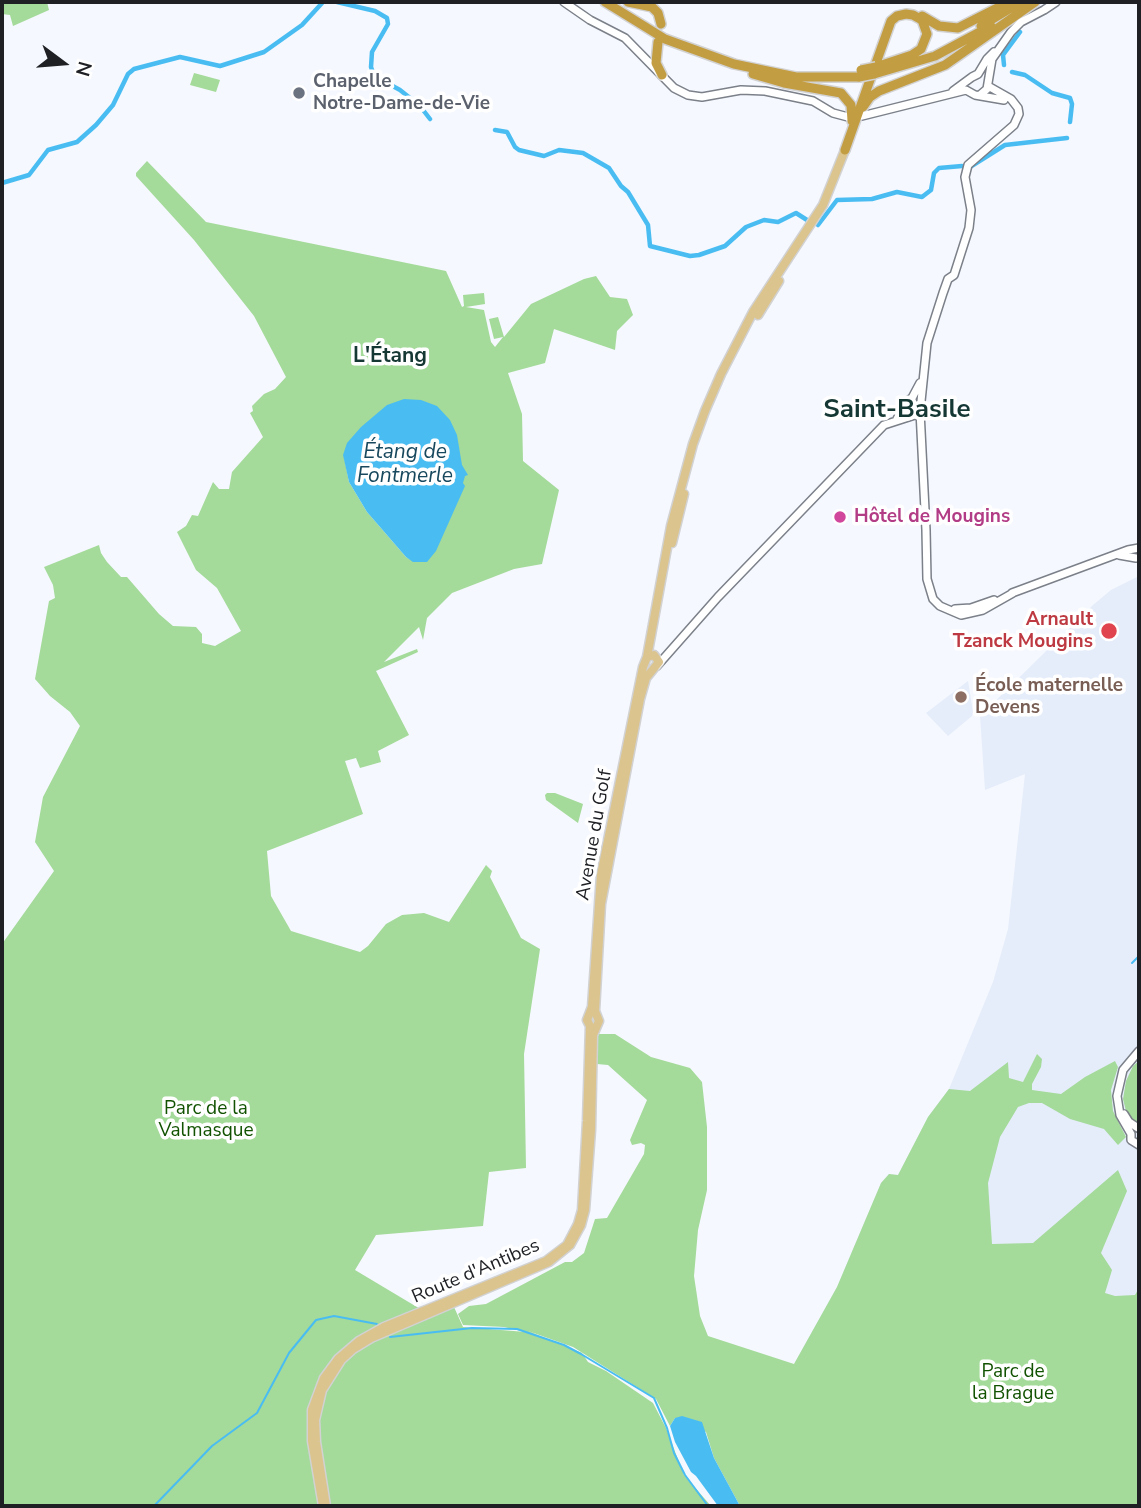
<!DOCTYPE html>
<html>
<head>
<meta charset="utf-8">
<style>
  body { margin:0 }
  #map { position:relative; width:1141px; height:1508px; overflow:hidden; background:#f5f8fe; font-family:"Nunito Sans",sans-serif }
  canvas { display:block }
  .frame { position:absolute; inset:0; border:4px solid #1e2024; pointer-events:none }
  .north { position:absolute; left:28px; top:28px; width:70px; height:70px; -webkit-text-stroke:5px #fff; paint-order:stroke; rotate:106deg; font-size:19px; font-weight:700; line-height:28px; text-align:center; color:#1e2024 }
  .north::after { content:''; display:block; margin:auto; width:24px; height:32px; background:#1e2024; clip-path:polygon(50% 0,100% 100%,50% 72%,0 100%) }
</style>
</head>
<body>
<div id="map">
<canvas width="1141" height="1508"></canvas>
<div class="frame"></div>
<div class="north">N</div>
</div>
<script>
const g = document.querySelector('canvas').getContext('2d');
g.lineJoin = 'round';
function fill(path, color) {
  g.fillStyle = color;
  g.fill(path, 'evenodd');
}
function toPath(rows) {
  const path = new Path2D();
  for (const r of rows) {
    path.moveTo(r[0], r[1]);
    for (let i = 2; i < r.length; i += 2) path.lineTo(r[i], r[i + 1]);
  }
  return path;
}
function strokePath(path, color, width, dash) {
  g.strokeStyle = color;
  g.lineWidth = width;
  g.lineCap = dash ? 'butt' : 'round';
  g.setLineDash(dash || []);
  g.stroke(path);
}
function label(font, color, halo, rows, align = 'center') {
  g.font = font + ' "Nunito Sans",sans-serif';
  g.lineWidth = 7;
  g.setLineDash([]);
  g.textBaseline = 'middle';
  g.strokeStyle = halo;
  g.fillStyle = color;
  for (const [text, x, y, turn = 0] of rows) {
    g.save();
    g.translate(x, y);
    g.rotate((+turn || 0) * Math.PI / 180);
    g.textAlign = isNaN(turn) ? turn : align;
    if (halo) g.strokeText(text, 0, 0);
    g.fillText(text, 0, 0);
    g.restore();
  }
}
const built = toPath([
  [1139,576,1139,1506,794,1364,837,1287,881,1183,889,1174,898,1175,928,1117,949,1089,993,982,1008,929,1025,774,985,790,980,716,1093,605,1111,590],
  [968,681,973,712,972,716,948,736,926,713]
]);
const green = toPath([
  [2,2,47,2,49,10,13,26,10,15,2,14],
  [194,73,220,80,216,92,190,85],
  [147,161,206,222,446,271,462,307,464,306,463,295,484,293,485,304,466,307,484,310,491,342,495,347,503,337,494,339,489,319,498,317,504,337,531,304,584,279,596,276,610,297,627,299,633,315,617,331,615,350,554,329,545,363,508,373,522,414,523,461,559,490,542,564,514,569,452,593,427,618,423,640,419,627,384,662,417,649,418,652,376,671,409,735,378,751,381,762,360,768,356,758,345,761,363,814,267,851,271,896,291,931,360,952,368,946,386,924,402,915,424,913,449,922,486,865,492,871,490,877,521,938,540,949,524,1054,526,1168,489,1172,483,1226,376,1235,355,1270,432,1316,454,1307,463,1327,526,1332,504,1327,463,1325,458,1314,469,1306,486,1304,565,1262,572,1262,584,1253,595,1219,607,1218,644,1154,645,1145,641,1143,632,1145,630,1140,647,1100,608,1065,597,1064,598,1034,615,1034,651,1057,690,1068,702,1082,707,1127,707,1190,698,1230,694,1276,700,1316,708,1336,794,1364,837,1287,881,1183,889,1174,898,1175,928,1117,949,1089,970,1091,1008,1062,1009,1078,1023,1082,1037,1054,1042,1059,1041,1067,1032,1084,1032,1090,1061,1094,1085,1077,1115,1061,1118,1067,1111,1090,1113,1111,1126,1137,1118,1145,1104,1129,1070,1119,1042,1103,1029,1103,1018,1107,1000,1137,988,1183,992,1244,1033,1243,1118,1170,1127,1191,1101,1253,1112,1270,1105,1293,1115,1296,1135,1295,1139,1288,1139,1506,740,1506,714,1458,706,1432,675,1418,670,1426,656,1399,573,1347,528,1331,582,1353,588,1362,606,1371,653,1403,666,1428,684,1475,711,1506,2,1506,2,944,54,871,35,842,43,797,80,726,70,712,50,696,35,679,49,601,55,598,53,585,44,567,99,545,101,553,107,562,121,577,127,577,159,614,173,626,196,627,202,634,202,643,215,646,241,631,217,588,196,570,177,532,186,526,192,515,198,516,213,482,219,489,229,489,232,472,263,437,250,413,253,411,252,406,264,394,275,389,286,377,254,316,194,240,136,176,136,173],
  [344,457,411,560,406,557,367,512,349,482],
  [547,793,555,793,583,804,578,823,546,800,545,795],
  [1139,1061,1139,1126,1127,1115,1123,1099,1126,1081,1133,1066]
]);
const water = toPath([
  [404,399,421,400,437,406,450,420,457,435,462,465,468,475,465,476,463,483,465,486,436,551,427,562,413,562,406,557,367,512,349,482,343,455,347,443,361,427,387,405],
  [682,1416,702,1422,714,1458,740,1506,718,1506,696,1476,691,1472,675,1442,670,1426,675,1418]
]);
const stream = toPath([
  [1132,963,1139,956],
  [390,1337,472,1328,517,1329,564,1345,581,1354,654,1398,667,1428,674,1453,685,1475,708,1506],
  [154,1506,212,1446,257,1413,289,1353,316,1320,334,1316,377,1324]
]);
const canal = toPath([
  [337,2,375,11,387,18,388,24,372,52,371,67,374,76],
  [1004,65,1003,55,1020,32],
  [1012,72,1025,75,1052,93,1070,98,1072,104,1070,122],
  [378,78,400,90,420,106,430,119],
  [495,130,507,132,515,147,519,150,544,156,559,150,583,153,609,168,621,186,628,192,648,225,650,246,690,256,699,255,725,246,746,227,764,220,778,222,796,213,807,220],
  [970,167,1005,145,1067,138],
  [2,183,29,175,48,150,77,142,96,125,113,105,128,74,134,69,180,57,220,66,264,52,302,25,323,2],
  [818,225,837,200,872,199,897,192,922,197,931,190,934,173,939,168,962,166]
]);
const secondary = toPath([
  [564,2,590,20,625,38,674,88,688,95,702,97,741,90,765,91,813,101,833,113,848,117],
  [978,74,987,59,994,52],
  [988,86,1011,99,1018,108,1019,114,1014,125,968,165,965,177,971,210,969,228,954,275,948,279,943,293,927,343,920,411,926,530,927,579,933,599,940,606,961,615,983,610,1013,593],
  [953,91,972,77,978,74],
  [980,95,987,89,992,59,1011,32,1021,22,1044,10,1056,2],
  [862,116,966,90,975,95,1004,100],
  [897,419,906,402,912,398,920,383],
  [1119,555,1136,558],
  [1012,593,1128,550,1139,548],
  [955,609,971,608,994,600],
  [657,666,718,597,884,425,915,415,920,411],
  [1139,1051,1123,1070,1117,1096,1120,1115,1131,1134,1131,1140,1139,1145],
  [1124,1114,1129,1122,1138,1128]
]);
const primary = toPath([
  [758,315,779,281],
  [672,543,684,494],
  [647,657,671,526,693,444,705,411,721,374,753,312,823,205,845,150],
  [323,1506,312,1441,312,1410,324,1378,338,1359,359,1341,384,1327,546,1261,567,1245,578,1224,582,1210,587,1121,590,1026,587,1020,592,1007,601,875,643,667,647,657,654,655,659,662,646,678,640,699,601,904,595,1011,599,1021,593,1035,591,1130,585,1210,581,1225,570,1245,549,1262,371,1338,353,1349,341,1360,322,1390,315,1420,316,1442,326,1506]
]);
const highway = toPath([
  [605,2,665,39,734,64,796,77,859,77],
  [628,2,652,7,658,13,661,24],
  [922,16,939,26,958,28,1009,2],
  [981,26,1021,2],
  [658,42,656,63,662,75],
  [753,74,784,83,841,93,851,105,852,121],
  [874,74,935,56,991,26],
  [863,107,870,97,879,91,945,65,1035,2],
  [845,150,891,21,897,16,906,14,913,15,922,20,927,34,921,49,912,55,876,67]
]);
const highwayBridge = toPath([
  [861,70,876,67],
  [859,77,874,74]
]);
const markers = [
  [299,93,7,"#6b7280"],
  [840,517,7,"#d1479c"],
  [1109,631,9,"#e0444e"],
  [961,697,7,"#8d6e63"]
];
const worshipNames = [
  ["Chapelle",313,82],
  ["Notre-Dame-de-Vie",313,104]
];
const hotelNames = [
  ["Hôtel de Mougins",854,517]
];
const healthNames = [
  ["Arnault",1093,620],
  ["Tzanck Mougins",1093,642]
];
const educationNames = [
  ["École maternelle",975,686],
  ["Devens",975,708]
];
const streetNames = [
  ["Avenue du Golf",595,835,-80],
  ["Route d'Antibes",476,1272,-23]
];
const parkNames = [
  ["Parc de la",206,1109],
  ["Valmasque",206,1131],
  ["Parc de",1013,1372],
  ["la Brague",1013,1394]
];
const neighbourhoodNames = [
  ["L'Étang",390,357]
];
const waterNames = [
  ["Étang de",405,453],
  ["Fontmerle",405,477]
];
const districtNames = [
  ["Saint-Basile",897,411]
];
fill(built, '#e5edfa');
fill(green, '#a4da9a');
fill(water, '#49bdf2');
strokePath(stream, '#49bdf2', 2);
strokePath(canal, '#49bdf2', 4.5);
strokePath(secondary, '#7b8089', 10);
strokePath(primary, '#d2d2d3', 11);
strokePath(highway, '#d2d2d3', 12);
strokePath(secondary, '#fff', 7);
strokePath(primary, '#dbc48e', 8);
strokePath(highway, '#c39d42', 9);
strokePath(highwayBridge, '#d2d2d3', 12, []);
strokePath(highwayBridge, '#c39d42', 9);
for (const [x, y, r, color] of markers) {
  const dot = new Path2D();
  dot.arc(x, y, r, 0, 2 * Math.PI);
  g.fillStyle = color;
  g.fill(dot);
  strokePath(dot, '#fff', 2.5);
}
label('bold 19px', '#5b616d', '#fff', worshipNames, 'left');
label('bold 19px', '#b23c85', '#fff', hotelNames, 'left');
label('bold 19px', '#be3a42', '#fff', healthNames, 'right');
label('bold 19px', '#785e54', '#fff', educationNames, 'left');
label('19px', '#1e2024', '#fff', streetNames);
label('19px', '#115200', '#fff', parkNames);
label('bold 21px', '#163834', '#fff', neighbourhoodNames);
label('italic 21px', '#17485d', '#fff', waterNames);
label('bold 26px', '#163834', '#fff', districtNames);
</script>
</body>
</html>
